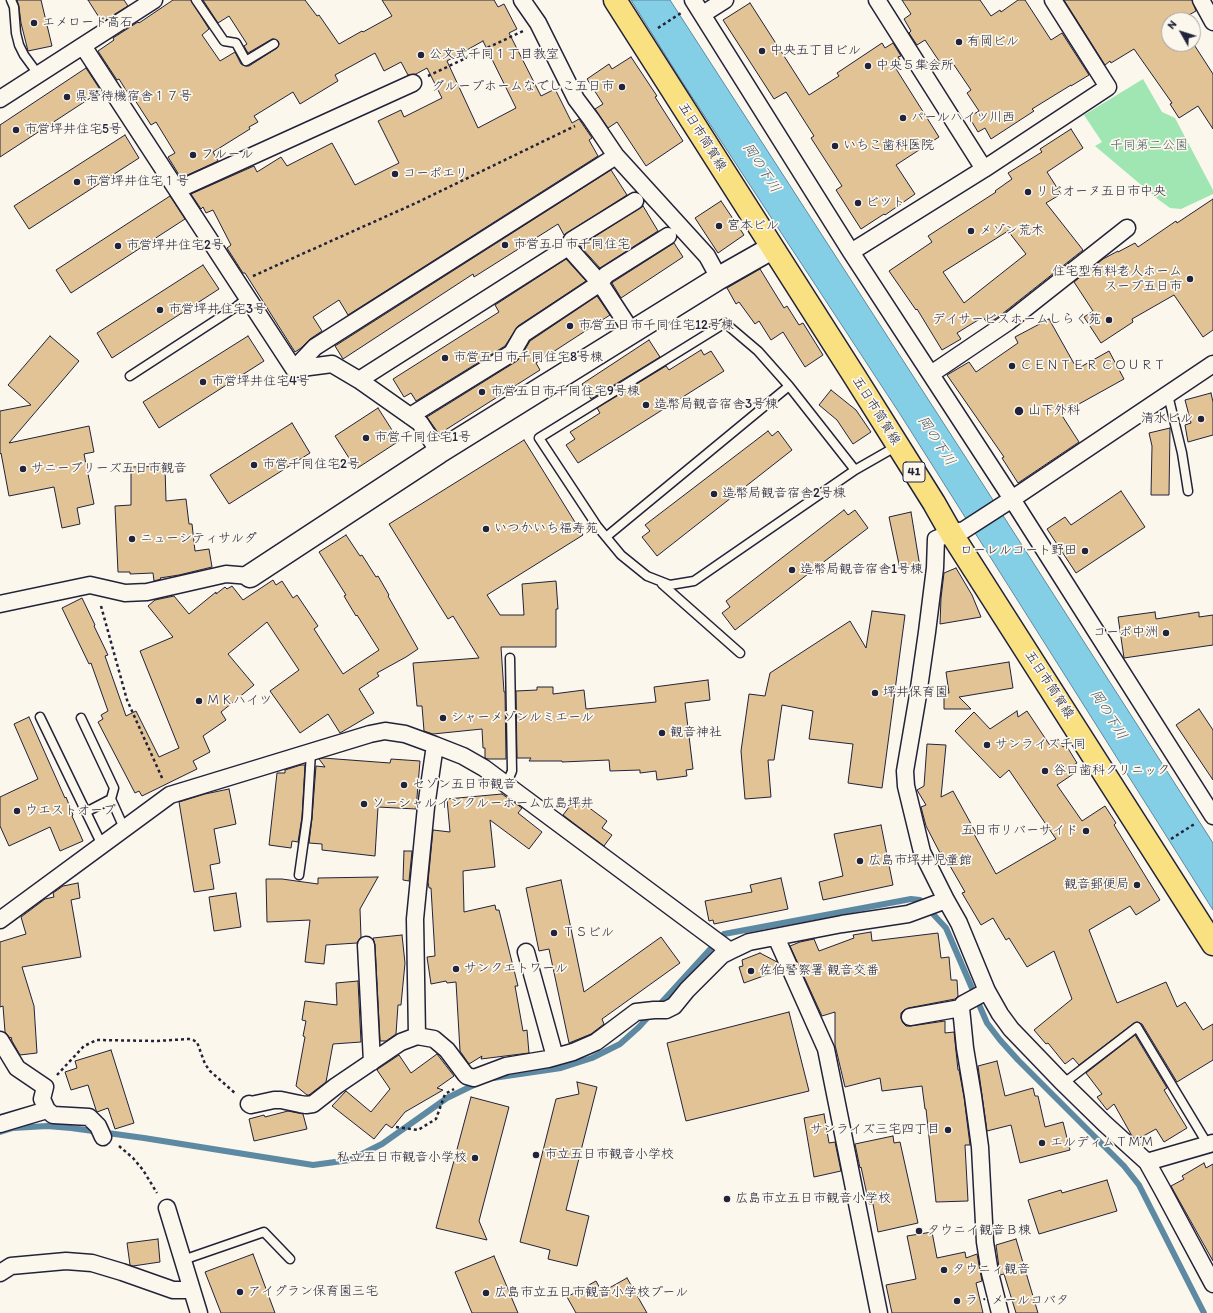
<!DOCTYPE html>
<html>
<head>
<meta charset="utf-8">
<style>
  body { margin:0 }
  #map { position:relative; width:1213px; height:1313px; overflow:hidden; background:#fbf7ec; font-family:Itim,sans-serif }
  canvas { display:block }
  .north { position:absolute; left:1161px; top:12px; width:40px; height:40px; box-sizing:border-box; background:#fbf7ec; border:1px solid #a4a2a5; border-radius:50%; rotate:309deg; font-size:11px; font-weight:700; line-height:16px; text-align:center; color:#22223b }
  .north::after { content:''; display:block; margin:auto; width:14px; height:18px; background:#22223b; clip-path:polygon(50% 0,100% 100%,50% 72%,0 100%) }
</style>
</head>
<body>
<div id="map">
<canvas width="1213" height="1313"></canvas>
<div class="north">N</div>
</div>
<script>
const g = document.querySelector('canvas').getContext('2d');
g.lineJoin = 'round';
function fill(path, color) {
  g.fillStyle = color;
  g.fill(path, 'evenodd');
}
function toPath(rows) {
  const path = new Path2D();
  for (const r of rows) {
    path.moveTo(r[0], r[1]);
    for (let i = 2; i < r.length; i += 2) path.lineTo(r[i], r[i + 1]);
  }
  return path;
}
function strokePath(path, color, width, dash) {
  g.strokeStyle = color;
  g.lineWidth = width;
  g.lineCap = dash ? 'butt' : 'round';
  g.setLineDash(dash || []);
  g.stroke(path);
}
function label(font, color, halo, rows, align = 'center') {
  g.font = font + ' Itim,"Klee One",sans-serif';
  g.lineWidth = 3.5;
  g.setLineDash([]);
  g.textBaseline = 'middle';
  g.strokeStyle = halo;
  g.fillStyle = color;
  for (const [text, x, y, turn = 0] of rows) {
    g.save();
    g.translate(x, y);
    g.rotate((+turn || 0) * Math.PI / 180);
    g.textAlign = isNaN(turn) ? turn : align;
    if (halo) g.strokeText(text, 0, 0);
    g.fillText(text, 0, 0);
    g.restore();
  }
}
const green = toPath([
  [1143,79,1162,112,1175,118,1213,190,1213,194,1181,209,1170,208,1159,200,1095,146,1102,142,1084,115]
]);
const water = toPath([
  [631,0,670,0,968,461,1213,843,1213,910,900,414,681,80,631,0]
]);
const stream = toPath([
  [493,1078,561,1068,592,1058,620,1044,639,1027,724,934,911,899,920,900,946,928,987,1023,1000,1040,1018,1060,1124,1166,1139,1185,1204,1313],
  [0,1132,13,1128,47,1126,71,1128,144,1138,313,1165,350,1160,382,1144,447,1098,480,1082]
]);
const building = toPath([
  [17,0,41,0,52,46,28,51,21,23,19,7,17,0],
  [88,0,124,0,128,6,102,22,88,0],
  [173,0,191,0,209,29,202,35,220,61,235,52,241,64,246,66,249,66,277,48,279,44,278,41,274,39,272,39,248,53,244,46,247,44,229,16,218,23,203,0,305,0,317,16,319,15,339,44,362,31,363,32,392,16,382,0,494,0,498,7,504,4,517,29,509,33,541,96,555,89,572,123,579,119,592,138,589,140,598,156,348,315,339,300,313,317,322,331,310,339,301,348,295,352,245,273,243,273,227,248,231,245,213,210,206,213,203,207,201,209,191,194,254,166,257,172,281,157,287,166,332,143,355,185,399,163,378,121,401,110,404,117,442,98,427,68,416,74,408,75,401,62,384,71,375,53,335,75,338,81,300,104,293,92,254,116,258,122,249,127,250,129,213,152,218,161,181,178,168,157,175,153,156,122,151,125,131,94,129,95,119,79,117,80,98,51,114,40,113,38,138,22,139,23,173,0],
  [483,41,516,108,478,128,447,61,483,41],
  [902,0,980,0,991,16,1000,10,1001,12,1018,0,1025,0,1051,40,1062,33,1089,75,1071,86,1071,85,1032,109,1034,111,991,139,985,128,978,132,969,117,979,111,967,93,971,90,952,62,943,67,925,40,917,45,909,33,911,31,904,19,911,14,902,0],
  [1064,0,1192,0,1196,11,1180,20,1169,20,1169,44,1193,44,1193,43,1213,74,1213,129,1198,106,1179,118,1170,104,1172,103,1134,49,1111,63,1110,61,1105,65,1064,0],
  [750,3,809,95,839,76,837,73,882,43,885,48,893,43,901,56,898,57,900,60,893,64,939,137,896,165,915,194,885,215,884,214,861,229,836,190,842,186,811,138,814,136,786,92,774,99,723,20,750,3],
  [631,57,657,96,655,97,683,141,646,166,617,122,608,128,595,109,603,104,587,79,609,64,612,69,631,57],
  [86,68,101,91,0,157,0,125,86,68],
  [1071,129,1083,148,1047,172,1061,194,1046,203,1083,250,1002,314,988,324,983,317,957,333,961,339,942,350,917,309,916,310,889,271,932,242,928,236,996,192,995,191,1012,179,1008,173,1042,152,1040,149,1071,129],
  [1008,231,1026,254,964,303,943,272,1008,231],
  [125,135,139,158,29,229,14,206,125,135],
  [611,170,627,195,564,235,558,224,474,277,473,274,343,359,335,346,611,170],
  [170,196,185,219,71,293,56,270,170,196],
  [1213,199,1213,330,1203,337,1174,295,1132,319,1133,322,1101,343,1084,317,1093,311,1074,282,1103,259,1118,251,1118,252,1135,243,1138,247,1176,221,1177,223,1213,199],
  [721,201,744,235,718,253,695,218,721,201],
  [643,206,658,231,600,268,580,246,643,206],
  [674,243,683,257,621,298,612,283,613,282,674,243],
  [566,259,586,281,518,326,505,346,416,401,411,393,404,397,393,379,499,312,495,305,566,259],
  [203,265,219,289,112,358,97,333,203,265],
  [760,269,784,308,787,306,799,325,803,323,823,355,805,367,783,332,771,340,759,321,755,324,739,302,736,304,727,288,760,269],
  [597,296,610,315,536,363,540,370,439,434,427,417,517,361,520,358,530,341,597,296],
  [1049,319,1077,369,1109,351,1124,379,1061,414,1079,442,1018,483,1002,458,1004,457,947,375,969,362,976,372,1018,343,1015,337,1049,319],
  [50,336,79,361,9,443,89,426,94,452,84,454,94,504,77,508,80,524,62,528,54,487,9,496,1,453,0,454,0,411,31,405,8,385,50,336],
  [248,336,264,361,159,428,143,402,248,336],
  [649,340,660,357,591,399,582,384,649,340],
  [701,350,704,355,711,351,724,371,578,463,566,445,575,439,570,432,600,413,597,408,666,366,669,370,701,350],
  [831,390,856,410,871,432,853,444,837,420,819,405,831,390],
  [1211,393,1213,402,1213,435,1188,442,1185,425,1191,423,1185,400,1211,393],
  [378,408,399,441,356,469,335,436,378,408],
  [292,423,310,453,229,504,210,475,292,423],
  [1170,428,1169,495,1151,495,1152,446,1149,433,1170,428],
  [768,431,772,436,778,431,792,450,657,556,642,537,650,531,645,525,768,431],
  [524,440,583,535,487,595,500,615,524,615,522,584,556,581,558,609,556,609,556,647,501,647,504,692,505,692,506,759,488,759,485,758,485,748,483,748,482,729,433,734,424,731,422,706,417,706,413,663,479,658,453,616,448,619,389,524,524,440],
  [165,466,166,501,186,499,189,524,192,524,195,551,209,549,212,567,179,575,160,578,161,579,154,581,153,573,130,574,130,572,118,572,115,506,131,505,131,467,165,466],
  [1121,491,1145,527,1076,573,1047,529,1065,517,1071,525,1121,491],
  [844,510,848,515,855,510,868,528,735,630,722,613,730,607,726,601,844,510],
  [911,512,920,567,900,569,889,517,911,512],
  [346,535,360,556,362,555,376,577,378,576,389,595,388,596,418,649,406,657,377,673,379,676,359,689,374,713,340,733,328,714,300,733,270,691,299,670,267,622,228,654,254,685,221,712,226,720,203,736,210,752,193,761,197,769,142,796,139,791,135,793,98,722,103,719,101,715,108,711,91,663,89,664,62,608,82,598,95,625,94,626,108,655,105,656,126,716,136,711,159,757,179,748,140,651,173,637,148,606,155,600,174,596,189,614,216,592,216,594,225,587,227,589,232,586,243,600,273,580,276,585,282,581,293,598,297,595,318,626,314,629,343,674,379,650,357,615,356,616,344,596,346,595,319,552,346,535],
  [956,568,972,595,981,617,940,624,941,598,944,573,956,568],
  [872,611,905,615,882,788,848,783,853,744,809,739,813,711,782,705,774,760,768,760,771,797,745,799,741,751,749,694,765,696,770,673,850,621,866,648,872,611],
  [1155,612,1156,619,1199,612,1199,617,1213,615,1213,645,1124,658,1118,617,1155,612],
  [1009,662,1013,688,959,697,971,709,944,709,944,693,949,693,946,672,1009,662],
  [708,680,710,700,685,703,693,769,686,770,687,776,657,780,656,771,640,773,640,770,610,771,609,760,562,762,562,761,529,761,531,758,517,758,516,691,537,690,537,687,553,687,553,694,584,690,586,709,656,702,654,687,708,680],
  [1199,709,1213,730,1213,780,1176,725,1199,709],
  [1017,711,1018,717,1027,711,1051,747,1059,741,1063,747,1066,745,1077,763,1072,766,1076,772,1057,785,1082,821,1105,806,1116,823,1114,825,1160,900,1136,915,1130,906,1089,930,1117,1003,1166,982,1177,1007,1185,1002,1203,1030,1213,1024,1213,1060,1177,1082,1142,1024,1137,1022,1134,1023,1079,1065,1073,1058,1065,1064,1048,1043,1046,1044,1034,1030,1072,999,1054,951,1027,967,1009,938,1006,940,993,918,981,925,962,893,965,892,942,852,940,853,926,826,921,807,926,805,917,790,924,786,927,744,946,745,941,797,953,791,976,833,974,834,996,874,1056,839,1009,770,1000,778,955,731,974,712,990,729,1017,711],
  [29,717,65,798,66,797,73,815,72,816,83,841,60,851,50,827,9,846,0,826,0,797,38,779,14,724,29,717],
  [323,758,390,763,391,759,420,761,416,809,378,807,375,856,322,850,322,844,309,843,312,818,316,766,325,767,319,759,323,758],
  [301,765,305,765,302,817,298,842,292,841,291,848,269,845,277,773,285,773,285,770,301,765],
  [229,789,236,824,214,829,220,863,210,865,214,889,194,892,179,802,205,794,229,789],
  [502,794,522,808,518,813,542,832,529,849,490,820,495,867,463,871,464,912,495,905,496,910,499,910,518,986,515,986,523,1031,527,1030,529,1053,481,1059,482,1056,469,1064,460,1051,456,982,447,983,446,981,431,984,427,957,435,956,431,888,429,888,428,882,433,830,450,832,447,799,502,794],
  [576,798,607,821,602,828,612,835,604,846,563,815,576,798],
  [881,825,893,885,823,900,819,882,843,876,834,834,881,825],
  [404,851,412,851,409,881,403,880,404,851],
  [378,877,360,909,361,937,357,943,326,945,324,964,305,962,310,920,267,922,266,879,282,879,318,884,318,878,378,877],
  [781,878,788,909,714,924,713,920,709,921,705,901,752,892,750,885,781,878],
  [561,880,584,992,661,937,680,963,602,1019,604,1024,591,1034,569,1043,549,949,539,951,526,888,561,880],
  [78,883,80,898,71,900,81,957,22,967,34,1006,37,1053,20,1055,12,1041,11,1037,10,1038,5,1032,3,1006,0,1007,0,942,26,934,21,917,45,899,54,897,53,893,63,886,78,883],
  [236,893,241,927,214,931,209,897,236,893],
  [871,932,872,941,938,933,941,958,949,957,951,980,957,980,958,996,955,999,908,1008,904,1010,901,1013,901,1018,903,1023,906,1026,911,1026,945,1021,945,1033,954,1032,958,1070,959,1070,964,1097,970,1145,965,1145,968,1201,936,1202,926,1109,925,1109,922,1086,882,1091,880,1078,845,1087,835,1045,835,1012,822,1016,790,946,800,942,814,939,819,951,854,938,853,935,871,932],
  [402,935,405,963,401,1005,398,1005,396,1034,386,1041,380,1041,375,945,373,938,402,935],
  [760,953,777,962,780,970,744,983,739,967,743,966,742,960,760,953],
  [358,981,361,1042,333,1044,326,1082,309,1095,307,1095,296,1086,305,1037,303,1036,306,1021,302,1020,305,1001,337,1005,336,983,358,981],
  [789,1012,809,1091,686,1121,667,1043,789,1012],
  [1135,1035,1167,1088,1164,1090,1187,1128,1164,1142,1156,1129,1136,1140,1132,1136,1114,1104,1107,1110,1097,1097,1102,1094,1086,1073,1135,1035],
  [111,1050,134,1123,115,1129,108,1108,97,1112,96,1110,88,1085,71,1090,65,1072,77,1068,75,1061,111,1050],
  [437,1054,454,1076,437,1088,443,1090,405,1112,392,1128,386,1124,374,1139,332,1106,346,1091,371,1112,390,1089,377,1070,378,1069,399,1055,411,1073,437,1054],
  [997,1061,1005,1096,1033,1088,1035,1096,1038,1096,1045,1127,1063,1122,1070,1150,1020,1163,1011,1125,987,1131,978,1066,997,1061],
  [577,1082,597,1087,566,1210,589,1216,577,1266,548,1259,550,1250,520,1242,556,1099,579,1094,577,1082],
  [471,1097,509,1107,479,1221,487,1240,436,1228,471,1097],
  [288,1111,303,1114,307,1129,254,1141,249,1119,264,1115,265,1117,288,1111],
  [824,1114,829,1143,835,1142,841,1171,814,1177,804,1118,824,1114],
  [893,1136,894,1143,900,1142,918,1223,878,1232,873,1204,869,1204,861,1167,860,1168,855,1144,893,1136],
  [1204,1163,1206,1168,1213,1164,1213,1261,1171,1186,1184,1179,1182,1176,1204,1163],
  [1107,1180,1117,1211,1039,1234,1028,1200,1061,1190,1062,1193,1107,1180],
  [932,1232,937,1258,965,1252,966,1258,977,1254,982,1281,976,1283,983,1313,892,1313,886,1285,916,1279,907,1236,932,1232],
  [158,1239,160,1262,133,1266,130,1265,127,1243,158,1239],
  [1016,1239,1038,1313,1016,1313,1004,1274,1000,1275,996,1245,1016,1239],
  [253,1254,275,1313,221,1313,205,1272,253,1254],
  [494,1256,518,1313,472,1313,455,1272,494,1256],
  [627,1278,647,1313,576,1313,567,1297,596,1281,602,1292,627,1278]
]);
const path = toPath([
  [658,28,681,13],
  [428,76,523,31],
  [253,276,416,203,575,126],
  [101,606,127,700,163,780],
  [1171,839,1196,823],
  [57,1075,84,1046,97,1040,156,1041,189,1039,193,1040,197,1042,205,1064,210,1071,236,1094],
  [396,1127,418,1130,436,1119,445,1094,454,1089],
  [119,1146,133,1158,143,1170,157,1193]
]);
const lane = toPath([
  [11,0,14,7,16,33,19,45,24,55,38,74],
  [196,0,224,41,236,43,246,61,274,44],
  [130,376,236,307,247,298],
  [1168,395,1182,453,1188,491],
  [855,470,789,386,758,351,725,323,539,438,597,526,621,555,647,576,670,585,694,581,855,470,897,446],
  [606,537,789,386],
  [662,584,740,653],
  [40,717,102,845],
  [81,718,114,788,111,799,124,828],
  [506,785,512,771,510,658],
  [86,812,111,799],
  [299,875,307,818,311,752],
  [1064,1083,1137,1027,1208,1145],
  [183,1260,264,1232,290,1259]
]);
const street = toPath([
  [522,0,538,23,576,99,591,119,616,156,707,256,719,278],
  [693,0,851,252,1012,499,1213,816],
  [877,0,984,169],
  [1201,0,1213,22],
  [703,14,725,0],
  [83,46,294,369,332,364,359,380,420,423,439,452],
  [0,99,154,0],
  [177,190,413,83],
  [568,247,572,240,635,201],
  [851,252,984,169,1108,87,1053,0],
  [1213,364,1012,499,964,530,951,533,936,539,935,568,927,632,918,695,905,771,906,786,922,852,946,900,959,923,987,991,1000,1014,1011,1029,1061,1081,1105,1124,1147,1162,1162,1189,1213,1284],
  [294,369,315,347,616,156],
  [931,374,1008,322,1127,228],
  [359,380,568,247,600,283,632,332],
  [410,416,512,353,523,334,600,283,606,275,668,236],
  [0,604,90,585,125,593,147,592,226,574,250,576],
  [0,920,170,795,370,734,385,731,405,734,435,745,463,756,484,768,730,951,749,942,842,924,908,914,946,900],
  [776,937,826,1049,879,1313],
  [366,945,372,1062],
  [526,952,555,1057],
  [987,991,963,1004,961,1008,965,1048,973,1096,980,1147,985,1242,990,1273,1000,1313],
  [910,1017,961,1008],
  [417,1036,415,919,426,807,435,745],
  [0,1040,17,1068,45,1087,42,1099,47,1110,53,1115,89,1117,98,1126,103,1137],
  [249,1104,251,1105,274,1100,281,1100,300,1104,306,1105,313,1104,336,1086,401,1042,417,1036,434,1039,447,1050,465,1074,467,1076,474,1078,506,1066,548,1059,573,1052,596,1042,636,1012,654,1010,666,1010,674,1006,687,990,722,955,730,951],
  [0,1124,47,1110],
  [1147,1162,1213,1143],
  [167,1208,199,1313],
  [0,1273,11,1266,66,1261,92,1263,122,1272,173,1290,192,1290]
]);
const secondary = toPath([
  [250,576,439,452,719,278,772,248]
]);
const primary = toPath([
  [615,0,855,377,934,503,951,533,1213,944]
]);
const markers = [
  [34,23,4,"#22223b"],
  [959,42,4,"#22223b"],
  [762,51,4,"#22223b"],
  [421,55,4,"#22223b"],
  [868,66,4,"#22223b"],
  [622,87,4,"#22223b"],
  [67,97,4,"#22223b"],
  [903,118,4,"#22223b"],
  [16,130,4,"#22223b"],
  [835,146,4,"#22223b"],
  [193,155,4,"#22223b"],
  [395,174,4,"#22223b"],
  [77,182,4,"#22223b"],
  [1028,192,4,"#22223b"],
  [858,203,4,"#22223b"],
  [719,226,4,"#22223b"],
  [971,231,4,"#22223b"],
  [505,245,4,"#22223b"],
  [118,246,4,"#22223b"],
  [1190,279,4,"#22223b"],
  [160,310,4,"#22223b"],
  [1109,320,4,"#22223b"],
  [570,326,4,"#22223b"],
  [445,358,4,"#22223b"],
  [1012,366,4,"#22223b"],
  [203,382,4,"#22223b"],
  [482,392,4,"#22223b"],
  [646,405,4,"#22223b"],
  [1019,411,5,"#22223b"],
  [1201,419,4,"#22223b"],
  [366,438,4,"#22223b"],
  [254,465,4,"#22223b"],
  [23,469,4,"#22223b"],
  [714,494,4,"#22223b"],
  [486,529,4,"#22223b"],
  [132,539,4,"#22223b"],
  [1085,551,4,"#22223b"],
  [792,570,4,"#22223b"],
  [1166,633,4,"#22223b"],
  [875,693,4,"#22223b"],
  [199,701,4,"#22223b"],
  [443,718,4,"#22223b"],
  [662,733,4,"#22223b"],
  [987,745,4,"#22223b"],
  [1045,771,4,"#22223b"],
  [404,785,4,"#22223b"],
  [364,804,4,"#22223b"],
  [17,811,4,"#22223b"],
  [1086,831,4,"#22223b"],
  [860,861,4,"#22223b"],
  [1137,885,4,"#22223b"],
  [554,933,4,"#22223b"],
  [456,969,4,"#22223b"],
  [751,971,4,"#22223b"],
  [948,1130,4,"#22223b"],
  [1042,1143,4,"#22223b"],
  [536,1155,4,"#22223b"],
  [475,1158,4,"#22223b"],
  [727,1199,4,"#22223b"],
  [919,1231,4,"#22223b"],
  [944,1270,4,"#22223b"],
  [240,1292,4,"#22223b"],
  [486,1293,4,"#22223b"],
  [957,1301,4,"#22223b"]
];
const shields = [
  [914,472,22]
];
const shieldNames = [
  ["41",914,472]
];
const poiNames = [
  ["エメロード高石",42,23],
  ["有岡ビル",967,42],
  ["中央五丁目ビル",770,51],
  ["公文式千同１丁目教室",429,55],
  ["中央５集会所",876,66],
  ["グループホームなでしこ五日市",614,87,"right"],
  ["県警待機宿舎１７号",75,97],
  ["パールハイツ川西",911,118],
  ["市営坪井住宅5号",24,130],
  ["いちこ歯科医院",843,146],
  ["フルール",201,155],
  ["コーポエリ",403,174],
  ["市営坪井住宅１号",85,182],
  ["リビオーヌ五日市中央",1036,192],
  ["ビツト",866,203],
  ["宮本ビル",727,226],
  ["メゾン荒木",979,231],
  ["市営五日市千同住宅",513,245],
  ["市営坪井住宅2号",126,246],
  ["住宅型有料老人ホーム",1182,272,"right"],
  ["スープ五日市",1182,287,"right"],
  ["市営坪井住宅3号",168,310],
  ["デイサービスホームしらく苑",1101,320,"right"],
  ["市営五日市千同住宅12号棟",578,326],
  ["市営五日市千同住宅8号棟",453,358],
  ["ＣＥＮＴＥＲ ＣＯＵＲＴ",1020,366],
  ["市営坪井住宅4号",211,382],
  ["市営五日市千同住宅9号棟",490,392],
  ["造幣局観音宿舎3号棟",654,405],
  ["山下外科",1028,411],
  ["清水ビル",1193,419,"right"],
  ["市営千同住宅1号",374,438],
  ["市営千同住宅2号",262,465],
  ["サニーブリーズ五日市観音",31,469],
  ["造幣局観音宿舎2号棟",722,494],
  ["いつかいち福寿苑",494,529],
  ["ニューシティサルダ",140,539],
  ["ローレルコート野田",1077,551,"right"],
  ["造幣局観音宿舎1号棟",800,570],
  ["コーポ中洲",1158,633,"right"],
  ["坪井保育園",883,693],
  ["ＭＫハイツ",207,701],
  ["シャーメゾンルミエール",451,718],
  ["観音神社",670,733],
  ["サンライズ千同",995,745],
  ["谷口歯科クリニック",1053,771],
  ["セゾン五日市観音",412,785],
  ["ソーシャルインクルーホーム広島坪井",372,804],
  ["ウエストオーブ",25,811],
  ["五日市リバーサイド",1078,831,"right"],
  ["広島市坪井児童館",868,861],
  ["観音郵便局",1129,885,"right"],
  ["ＴＳビル",562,933],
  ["サンクエトワール",464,969],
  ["佐伯警察署 観音交番",759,971],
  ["サンライズ三宅四丁目",940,1130,"right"],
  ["エルディムＴＭＭ",1050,1143],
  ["市立五日市観音小学校",544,1155],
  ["私立五日市観音小学校",467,1158,"right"],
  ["広島市立五日市観音小学校",735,1199],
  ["タウニイ観音Ｂ棟",927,1231],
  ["タウニィ観音",952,1270],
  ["アイグラン保育園三宅",248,1292],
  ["広島市立五日市観音小学校プール",494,1293],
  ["ラ・メールコバタ",965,1301]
];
const streetNames = [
  ["五日市筒賀線",702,137,58],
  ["五日市筒賀線",876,411,58],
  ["五日市筒賀線",1049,685,57]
];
const parkNames = [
  ["千同第二公園",1149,146]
];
const waterNames = [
  ["岡の下川",761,168,57],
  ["岡の下川",936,441,57],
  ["岡の下川",1108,715,58]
];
fill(green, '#9fe6b3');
fill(water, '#85cfe6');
strokePath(water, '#5d8aa2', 1);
strokePath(stream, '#5d8aa2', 6);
fill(building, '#e1c395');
strokePath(building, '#22223b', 1);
strokePath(lane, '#22223b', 11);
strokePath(street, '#22223b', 19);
strokePath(secondary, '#22223b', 25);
strokePath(primary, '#22223b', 25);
strokePath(path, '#22223b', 2.5, [3, 3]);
strokePath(lane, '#fbf7ec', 8);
strokePath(street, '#fbf7ec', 16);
strokePath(secondary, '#fbf7ec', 22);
strokePath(primary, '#f9e181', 22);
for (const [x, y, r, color] of markers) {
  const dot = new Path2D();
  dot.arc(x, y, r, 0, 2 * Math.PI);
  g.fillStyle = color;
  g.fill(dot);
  strokePath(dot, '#fbf7ec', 1.5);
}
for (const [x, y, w] of shields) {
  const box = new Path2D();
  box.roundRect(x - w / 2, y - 10, w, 20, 3);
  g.fillStyle = '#fbf7ec';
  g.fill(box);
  strokePath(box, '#22223b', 1);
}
label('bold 12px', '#22223b', null, shieldNames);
label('13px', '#22223b', '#fbf7ec', poiNames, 'left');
label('13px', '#22223b', '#fbf7ec', streetNames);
label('13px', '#485d5f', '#fbf7ec', parkNames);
label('italic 14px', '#40566e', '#fbf7ec', waterNames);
</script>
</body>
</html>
